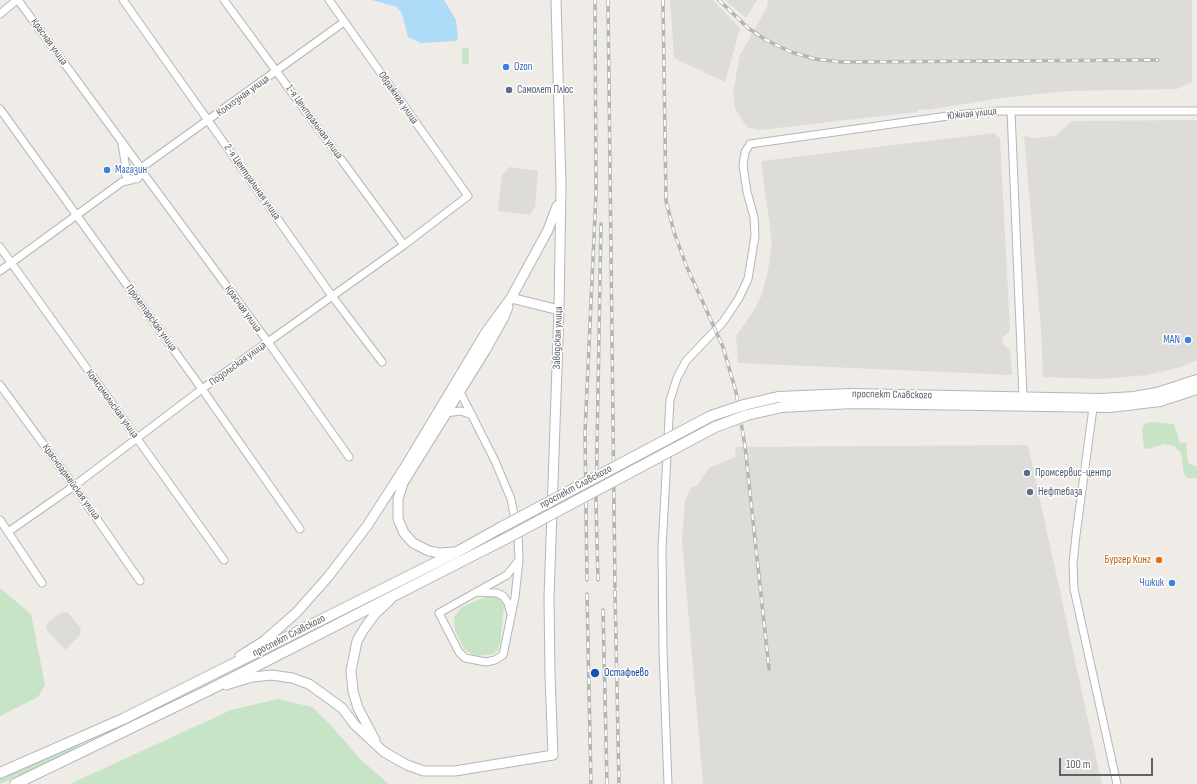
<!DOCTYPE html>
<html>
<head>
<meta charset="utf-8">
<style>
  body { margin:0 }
  #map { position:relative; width:1197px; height:784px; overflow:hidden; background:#efece7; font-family:"Sofia Sans Condensed",sans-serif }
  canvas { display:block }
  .scale { position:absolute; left:1059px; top:758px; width:94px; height:18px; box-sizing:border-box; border:2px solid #5e6165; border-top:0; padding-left:5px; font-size:12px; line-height:14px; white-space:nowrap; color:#5e6165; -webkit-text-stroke:3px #fff; paint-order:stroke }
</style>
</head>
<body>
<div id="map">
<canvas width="1197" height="784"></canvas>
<div class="scale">100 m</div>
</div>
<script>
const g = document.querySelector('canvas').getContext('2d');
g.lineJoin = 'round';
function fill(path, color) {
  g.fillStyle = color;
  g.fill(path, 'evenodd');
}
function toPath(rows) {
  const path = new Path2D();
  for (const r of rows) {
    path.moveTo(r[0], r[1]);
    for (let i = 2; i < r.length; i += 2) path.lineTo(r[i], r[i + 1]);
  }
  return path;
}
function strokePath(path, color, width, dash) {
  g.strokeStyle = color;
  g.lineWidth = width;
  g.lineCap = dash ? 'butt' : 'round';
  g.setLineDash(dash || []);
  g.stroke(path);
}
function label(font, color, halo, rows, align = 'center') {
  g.font = font + ' "Sofia Sans Condensed",sans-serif';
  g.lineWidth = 3;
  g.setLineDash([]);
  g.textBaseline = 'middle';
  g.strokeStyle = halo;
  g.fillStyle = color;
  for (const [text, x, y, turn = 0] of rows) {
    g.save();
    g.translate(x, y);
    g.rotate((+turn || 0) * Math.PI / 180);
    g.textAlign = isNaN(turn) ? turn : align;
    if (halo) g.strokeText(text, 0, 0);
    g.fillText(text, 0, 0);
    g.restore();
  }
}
const industrial = toPath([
  [670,0,713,0,740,28,725,82,674,58],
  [725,0,757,0,746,18],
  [768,0,1192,0,1192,82,1177,89,1067,91,1001,98,927,110,924,109,918,110,917,112,760,130,749,128,744,123,735,108,733,93,740,55,767,7],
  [1197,120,1197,360,1181,367,1147,375,1101,379,1043,377,1041,329,1024,136,1035,138,1055,136,1072,121],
  [994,133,1000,138,1010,331,1002,338,1003,344,1010,350,1012,375,738,363,736,336,751,315,761,297,768,271,772,243,761,161],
  [509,167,538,171,535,207,530,215,498,211,502,175],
  [1028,445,1102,784,703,784,682,539,685,500,692,486,696,487,709,468,735,457,736,447],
  [67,612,81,628,80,635,65,650,46,629,47,623,61,613]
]);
const green = toPath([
  [462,48,469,48,469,64,462,64],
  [1151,422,1174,424,1180,443,1186,442,1188,463,1197,467,1197,478,1187,478,1184,474,1181,453,1174,446,1164,444,1149,449,1144,448,1142,429,1144,424],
  [0,588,31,614,45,685,38,697,0,716],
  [492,594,499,598,504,606,500,644,497,651,493,654,475,656,464,649,455,630,454,617,462,607],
  [278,699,312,707,329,723,362,761,389,784,70,784,231,710],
  [81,745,79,748,0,784,0,778,71,747]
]);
const water = toPath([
  [372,0,444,0,456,20,458,39,456,41,421,43,408,37,402,14,397,7]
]);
const minor = toPath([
  [18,0,141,168,141,174,137,179,128,179,125,174,126,168,122,144],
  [123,0,332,296,382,362],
  [224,0,404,245],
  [0,14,17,0],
  [0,109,202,389,300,529],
  [1011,111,1023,397],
  [141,168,344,22],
  [141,170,268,342,349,457],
  [0,247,224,560],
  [0,271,122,182,131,180],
  [0,385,74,486,140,581],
  [458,388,495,461,511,499,518,536,519,560,515,597,503,655,495,660,486,662,465,658,459,652,439,613,507,575,519,560],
  [1093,408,1076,535,1073,564,1074,589,1117,784],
  [445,413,461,411,472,415],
  [0,520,42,583],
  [8,532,74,486,202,389,404,245,468,196,329,0],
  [476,592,497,593,503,596,508,603,511,614],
  [668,784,663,652,662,549,670,400,677,378,686,361,723,322,739,298,748,279,755,236,754,217,747,192,743,165,745,152,750,144,955,115,1000,111,1197,111]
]);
const tertiary = toPath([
  [511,298,559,310],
  [455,552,440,553,429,551,413,543,404,533,398,519,398,499,403,483,485,351,504,317,508,307],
  [240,656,264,641,296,613,328,577,367,526,405,467,486,332,511,298,548,230,557,206],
  [226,685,252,677,272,675,292,678,309,684,342,708,355,725,384,752,407,765,424,771,455,771,553,755,550,676,549,597,559,310,561,185,556,0],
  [375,740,358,708,353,691,351,671,357,641,364,629,375,614,390,600]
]);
const secondary = toPath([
  [744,405,778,397,851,394,1101,399,1134,397,1157,393,1197,380],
  [747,415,782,407,852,403,1110,407,1160,401,1197,389],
  [0,773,123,719,457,552,500,528],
  [15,784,209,690,505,539]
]);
const rail = toPath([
  [608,0,615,587],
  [663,0,666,201,674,232,686,265,723,347,736,392,745,446,769,669],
  [719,0,748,28,766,40,791,52,815,59,841,62,1158,60],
  [587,580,585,433,596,194,595,0],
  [598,580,596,504,601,224],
  [615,591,619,784],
  [587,594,591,784],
  [603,610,607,784]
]);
const secondaryBridge = toPath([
  [500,528,711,416,744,405],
  [505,539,715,427,747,415]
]);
const markers = [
  [506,67,4,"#3f7fe0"],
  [509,90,4,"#5c6f8a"],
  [107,170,4,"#3f7fe0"],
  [1188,340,4,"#3f7fe0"],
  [1027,473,4,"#5c6f8a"],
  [1030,492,4,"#5c6f8a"],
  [1159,560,4,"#e8710a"],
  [1172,583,4,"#3f7fe0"],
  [595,673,5,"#1a4fb4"]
];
const streetNames = [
  ["Красная улица",49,42,54],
  ["Колхозная улица",243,96,-36],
  ["Овражная улица",398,98,55],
  ["Южная улица",972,114,-6],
  ["1-я Центральная улица",314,122,54],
  ["2-я Центральная улица",252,182,55],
  ["Красная улица",243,309,54],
  ["Пролетарская улица",151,318,54],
  ["Заводская улица",558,338,-88],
  ["Подольская улица",238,364,-36],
  ["проспект Славского",892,395,1],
  ["Комсомольская улица",112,404,54],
  ["Красноармейская улица",71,482,54],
  ["проспект Славского",576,487,-28],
  ["проспект Славского",289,636,-27]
];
const shopNames = [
  ["Ozon",514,67],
  ["Магазин",115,170],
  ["MAN",1180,340,"right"],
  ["Чижик",1164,583,"right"]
];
const serviceNames = [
  ["Самолет Плюс",517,90],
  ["Промсервис-центр",1035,473],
  ["Нефтебаза",1038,492]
];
const foodNames = [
  ["Бургер Кинг",1151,560]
];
const transitNames = [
  ["Остафьево",604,673]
];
fill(industrial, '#dedcd9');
fill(green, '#c7e4c6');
fill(water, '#aedbf7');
strokePath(minor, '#b3b6ba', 9);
strokePath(tertiary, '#b3b6ba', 11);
strokePath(secondary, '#b3b6ba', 12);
strokePath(minor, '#fff', 7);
strokePath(tertiary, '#fff', 9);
strokePath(secondary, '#fff', 10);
strokePath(rail, '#b4b5b5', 3.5);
strokePath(rail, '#fff', 2, [6]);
strokePath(secondaryBridge, '#b3b6ba', 12, []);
strokePath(secondaryBridge, '#fff', 10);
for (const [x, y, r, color] of markers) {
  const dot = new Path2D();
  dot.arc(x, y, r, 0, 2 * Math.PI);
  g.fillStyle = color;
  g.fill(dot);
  strokePath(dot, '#fff', 1.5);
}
label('11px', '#5e6165', '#fff', streetNames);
label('11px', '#366cbe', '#fff', shopNames, 'left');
label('11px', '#4e5e75', '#fff', serviceNames, 'left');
label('11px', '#c56008', '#fff', foodNames, 'right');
label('11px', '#164399', '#fff', transitNames, 'left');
</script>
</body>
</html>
